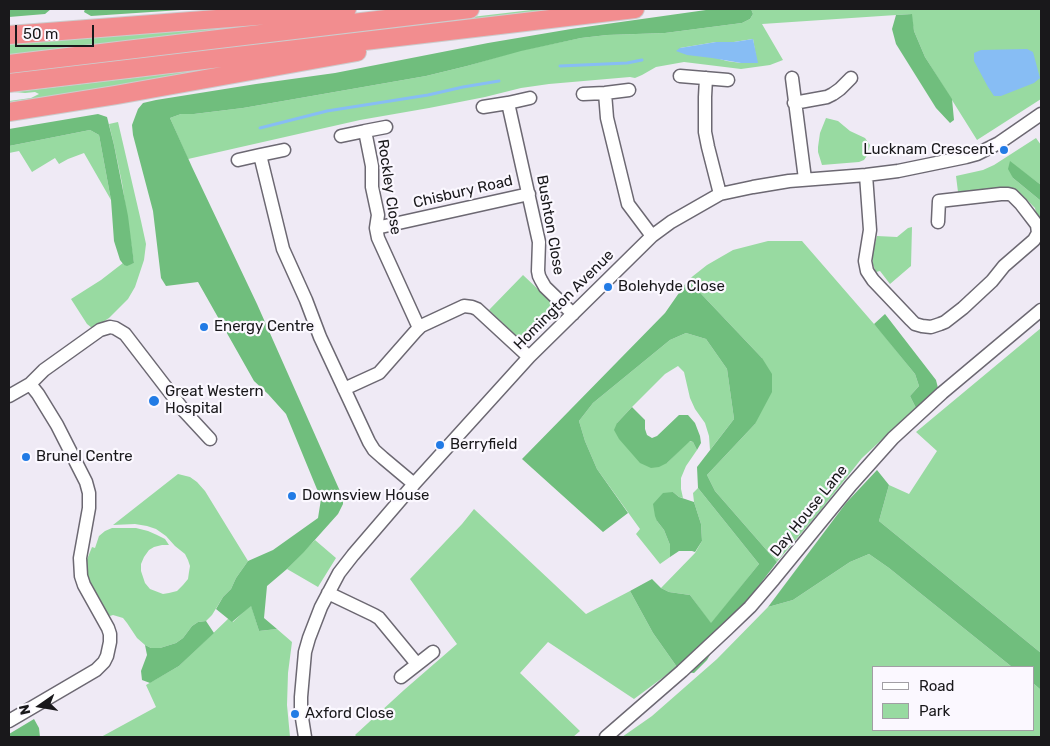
<!DOCTYPE html>
<html>
<head>
<meta charset="utf-8">
<style>
  body { margin:0 }
  #map { position:relative; width:1050px; height:746px; overflow:hidden; background:#efeaf5; font-family:Rubik,sans-serif }
  canvas { display:block }
  .frame { position:absolute; inset:0; border:10px solid #19181b; pointer-events:none }
  .legend { position:absolute; left:872px; top:666px; width:162px; height:65px; box-sizing:border-box; background:#fbf8ff; border:1px solid #a19ea4; margin:0; padding:6px 9px; list-style:none; font-size:15px; color:#19181b }
  .legend li { display:flex; align-items:center; gap:10px; height:25px }
  .legend b { width:25px; border:1px solid #a19ea4 }
  .north { position:absolute; left:15px; top:681px; width:50px; height:50px; -webkit-text-stroke:4px #fbf8ff; paint-order:stroke; rotate:257deg; font-size:14px; font-weight:700; line-height:20px; text-align:center; color:#19181b }
  .north::after { content:''; display:block; margin:auto; width:18px; height:22px; background:#19181b; clip-path:polygon(50% 0,100% 100%,50% 72%,0 100%) }
  .scale { position:absolute; left:15px; top:25px; width:79px; height:22px; box-sizing:border-box; border:2px solid #19181b; border-top:0; padding-left:6px; font-size:15px; line-height:18px; white-space:nowrap; color:#19181b; -webkit-text-stroke:4px #fbf8ff; paint-order:stroke }
</style>
</head>
<body>
<div id="map">
<canvas width="1050" height="746"></canvas>
<div class="frame"></div>
<ul class="legend">
<li><b style="height:6px;background:#fff"></b>Road</li>
<li><b style="height:14px;background:#98daa1"></b>Park</li>
</ul>
<div class="north">N</div>
<div class="scale">50 m</div>
</div>
<script>
const g = document.querySelector('canvas').getContext('2d');
g.lineJoin = 'round';
function fill(path, color) {
  g.fillStyle = color;
  g.fill(path, 'evenodd');
}
function toPath(rows) {
  const path = new Path2D();
  for (const r of rows) {
    path.moveTo(r[0], r[1]);
    for (let i = 2; i < r.length; i += 2) path.lineTo(r[i], r[i + 1]);
  }
  return path;
}
function strokePath(path, color, width, dash) {
  g.strokeStyle = color;
  g.lineWidth = width;
  g.lineCap = dash ? 'butt' : 'round';
  g.setLineDash(dash || []);
  g.stroke(path);
}
function label(font, color, halo, rows, align = 'center') {
  g.font = font + ' Rubik,sans-serif';
  g.lineWidth = 4.5;
  g.setLineDash([]);
  g.textBaseline = 'middle';
  g.strokeStyle = halo;
  g.fillStyle = color;
  for (const [text, x, y, turn = 0] of rows) {
    g.save();
    g.translate(x, y);
    g.rotate((+turn || 0) * Math.PI / 180);
    g.textAlign = isNaN(turn) ? turn : align;
    if (halo) g.strokeText(text, 0, 0);
    g.fillText(text, 0, 0);
    g.restore();
  }
}
const green = toPath([
  [540,9,576,9,9,76,9,71],
  [751,9,1041,9,1041,99,977,140,925,57,914,31,911,14,762,24,783,60,770,65,741,69,684,62,656,67,642,75,635,78,630,77,549,84,521,88,485,97,429,108,360,120,188,159,170,118,181,114,194,114,243,108,426,76,467,66,518,51,581,38,607,35,665,33,742,23,750,19,753,14],
  [753,39,757,63,741,63,727,61,680,48,716,42,734,42],
  [275,23,120,42,9,55,9,42],
  [216,68,216,71,9,105,9,101,31,98,39,94,35,92,25,93,14,92],
  [826,118,838,121,850,131,865,138,870,145,869,149,868,154,864,160,859,162,822,165,818,152,818,147,820,133],
  [118,122,141,221,146,244,144,260,135,287,128,299,109,318,97,326,92,328,87,324,71,299,101,280,123,263,124,265,134,263,122,183,114,145,109,124],
  [90,130,99,135,111,200,84,153,68,159,59,164,55,158,32,172,19,151,9,153,9,146],
  [1036,138,1041,145,1041,185,1010,162,1013,178,1041,201,1041,219,1036,213,1035,208,1021,194,1016,195,1007,190,958,192,956,176,983,170,994,165],
  [912,227,911,266,890,284,880,271,876,272,873,265,872,256,877,236,897,237,908,228],
  [768,241,802,241,881,332,915,374,919,386,910,396,916,408,862,458,820,511,777,562,715,491,707,475,755,424,762,358,688,280,707,265,733,250],
  [523,275,560,310,526,345,489,310],
  [1041,328,1041,653,879,521,889,485,909,494,937,451,916,432],
  [686,333,706,339,727,369,734,419,710,450,709,436,705,423,695,409,690,398,684,372,678,366,665,374,632,407,617,423,667,463,689,441,693,442,697,450,686,466,681,478,681,489,683,498,679,497,673,492,657,521,664,530,670,545,670,557,660,564,636,534,640,529,597,469,585,441,579,421,593,403,670,340],
  [178,474,190,477,197,482,205,491,248,561,236,578,231,589,223,597,212,615,206,621,198,622,192,626,183,638,176,643,160,648,151,648,145,645,137,638,127,623,123,618,113,615,110,616,106,612,89,584,84,567,92,547,95,548,99,536,105,531,112,528,136,528,148,531,157,535,165,539,169,545,162,545,154,547,149,550,144,557,141,564,141,571,145,583,150,589,163,594,169,593,177,591,183,585,188,579,189,572,190,566,188,560,185,554,175,546,166,536,156,529,147,526,135,524,113,525],
  [698,488,759,564,711,624,690,595,669,592,661,588,695,553,702,541,701,524,694,502,693,493],
  [474,509,586,614,630,591,653,633,677,667,634,699,548,642,520,673,580,731,573,737,357,737,355,735,404,690,457,644,410,579,462,524],
  [315,540,336,558,318,587,287,569],
  [869,554,889,568,1012,667,874,667,874,730,1034,730,1034,684,1041,690,1041,737,622,737,652,716,717,659,768,607,793,600,850,562],
  [251,605,259,631,277,629,292,642,288,673,287,705,290,737,101,737,156,707,146,685,179,666,229,618,233,622]
]);
const forest = toPath([
  [9,9,51,9,45,14,9,17],
  [85,9,196,9,91,16,84,12],
  [713,9,751,9,753,14,750,19,742,23,665,33,607,35,581,38,521,51,467,66,426,76,243,108,194,114,181,114,170,118,192,167,257,304,343,498,343,504,338,514,304,552,287,569,267,586,264,618,277,629,259,631,251,606,232,622,216,609,223,597,231,589,236,578,248,561,273,550,318,518,321,499,286,414,268,394,254,381,198,282,166,286,161,278,153,211,133,135,132,125,138,109,143,103,156,100,256,84,335,73,488,43,571,29],
  [912,14,914,31,925,57,952,99,954,120,950,123,936,108,896,44,892,29,896,15],
  [98,114,107,117,114,145,128,216,134,263,127,266,124,265,120,260,114,241,111,200,99,135,90,130,9,146,9,129],
  [1010,161,1041,185,1041,201,1013,178,1008,169],
  [688,280,762,358,772,374,772,392,755,424,707,475,715,491,777,562,723,632,707,660,694,673,686,672,677,667,653,633,630,591,652,579,661,588,669,592,690,595,711,623,759,564,698,488,697,467,734,419,727,369,706,339,686,333,670,340,593,403,579,421,585,441,597,469,628,513,603,532,522,459,665,313],
  [885,314,936,380,938,388,916,408,910,396,919,386,915,374,874,324],
  [632,407,645,420,645,429,647,435,652,438,657,436,679,415,688,415,695,423,700,436,701,443,697,450,693,442,690,441,667,463,659,467,651,468,640,463,619,439,614,430,617,423],
  [877,470,889,485,879,521,1041,653,1041,690,1034,684,1034,667,1012,667,889,568,869,554,850,562,793,600,768,607,846,503],
  [673,492,679,497,694,502,701,524,702,541,695,552,692,551,679,551,670,557,670,545,664,530,657,521,655,516,653,504,663,493],
  [206,621,214,633,179,666,150,683,142,680,141,671,147,655,145,645,151,648,160,648,176,643,183,638,192,626,198,622],
  [34,719,39,728,40,737,9,737,9,734]
]);
const water = toPath([
  [753,39,758,63,741,63,712,58,687,55,676,51,680,48,716,42,734,42],
  [1027,49,1033,52,1040,78,1034,83,1001,96,994,96,988,87,974,61,974,53,981,50]
]);
const stream = toPath([
  [560,66,627,63,642,60],
  [260,128,327,111,428,95,463,87,499,81]
]);
const minor = toPath([
  [680,76,728,80],
  [706,78,705,97,705,132,708,147,720,194],
  [792,78,805,179],
  [605,93,607,118,628,204,652,236],
  [583,94,605,93,629,90],
  [530,98,508,103,539,242,538,271,539,276,541,280,545,287,573,314],
  [794,103,827,97,833,94,840,89,851,78],
  [483,107,508,103],
  [365,131,386,127],
  [341,136,365,131,372,166,372,187,378,215,376,228,378,238,419,328],
  [284,150,260,155,283,249,306,300,320,337,369,442,374,450,383,458,414,484],
  [238,160,260,155],
  [866,175,870,230,865,261,867,271,873,280,911,320,915,324,922,326,931,327,940,324,945,322,963,308,992,281,1004,266,1034,240,1038,233,1037,225,1034,221,1021,204,1012,195,1008,194,1001,194,939,201,938,222],
  [376,228,529,194],
  [344,389,379,373,415,332,421,326,464,306,472,307,477,309,529,357],
  [9,396,30,384,44,370,100,330,110,327,115,328,125,334,185,412,210,439],
  [328,593,374,615,379,618,417,664],
  [401,677,433,652],
  [9,721,96,670,104,662,107,656,110,642,110,634,108,628,84,585,81,576,80,558,89,508,89,493,86,482,57,425,38,394,30,384],
  [305,737,301,712,301,697,305,652,309,638,321,607,339,573,353,555,414,484,529,357,652,236,671,222,720,194,753,187,789,181,866,175,898,171,966,157,977,154,999,143,1041,114],
  [606,737,682,671,727,629,750,607,774,579,851,485,893,438,942,393,1041,310]
]);
const highway = toPath([
  [9,35,347,9],
  [9,64,470,9],
  [9,83,635,9],
  [9,112,116,95,357,52]
]);
const markers = [
  [1004,150,5,"#227be5"],
  [608,287,5,"#227be5"],
  [204,327,5,"#227be5"],
  [154,401,6,"#227be5"],
  [440,445,5,"#227be5"],
  [26,457,5,"#227be5"],
  [292,496,5,"#227be5"],
  [295,714,5,"#227be5"]
];
const poiNames = [
  ["Lucknam Crescent",994,150,"right"],
  ["Bolehyde Close",618,287],
  ["Energy Centre",214,327],
  ["Great Western",165,392],
  ["Hospital",165,409],
  ["Berryfield",450,445],
  ["Brunel Centre",36,457],
  ["Downsview House",302,496],
  ["Axford Close",305,714]
];
const streetNames = [
  ["Rockley Close",389,187,82],
  ["Chisbury Road",463,192,-13],
  ["Bushton Close",550,225,80],
  ["Homington Avenue",564,300,-45],
  ["Day House Lane",809,511,-51]
];
fill(green, '#98daa1');
fill(forest, '#70be7d');
fill(water, '#87bdf4');
strokePath(stream, '#87bdf4', 3);
strokePath(minor, '#6c6872', 15);
strokePath(highway, '#cccccd', 20);
strokePath(minor, '#fff', 12);
strokePath(highway, '#f28d8f', 18);
for (const [x, y, r, color] of markers) {
  const dot = new Path2D();
  dot.arc(x, y, r, 0, 2 * Math.PI);
  g.fillStyle = color;
  g.fill(dot);
  strokePath(dot, '#fbf8ff', 2);
}
label('15px', '#19181b', '#fbf8ff', poiNames, 'left');
label('15px', '#19181b', '#fbf8ff', streetNames);
</script>
</body>
</html>
